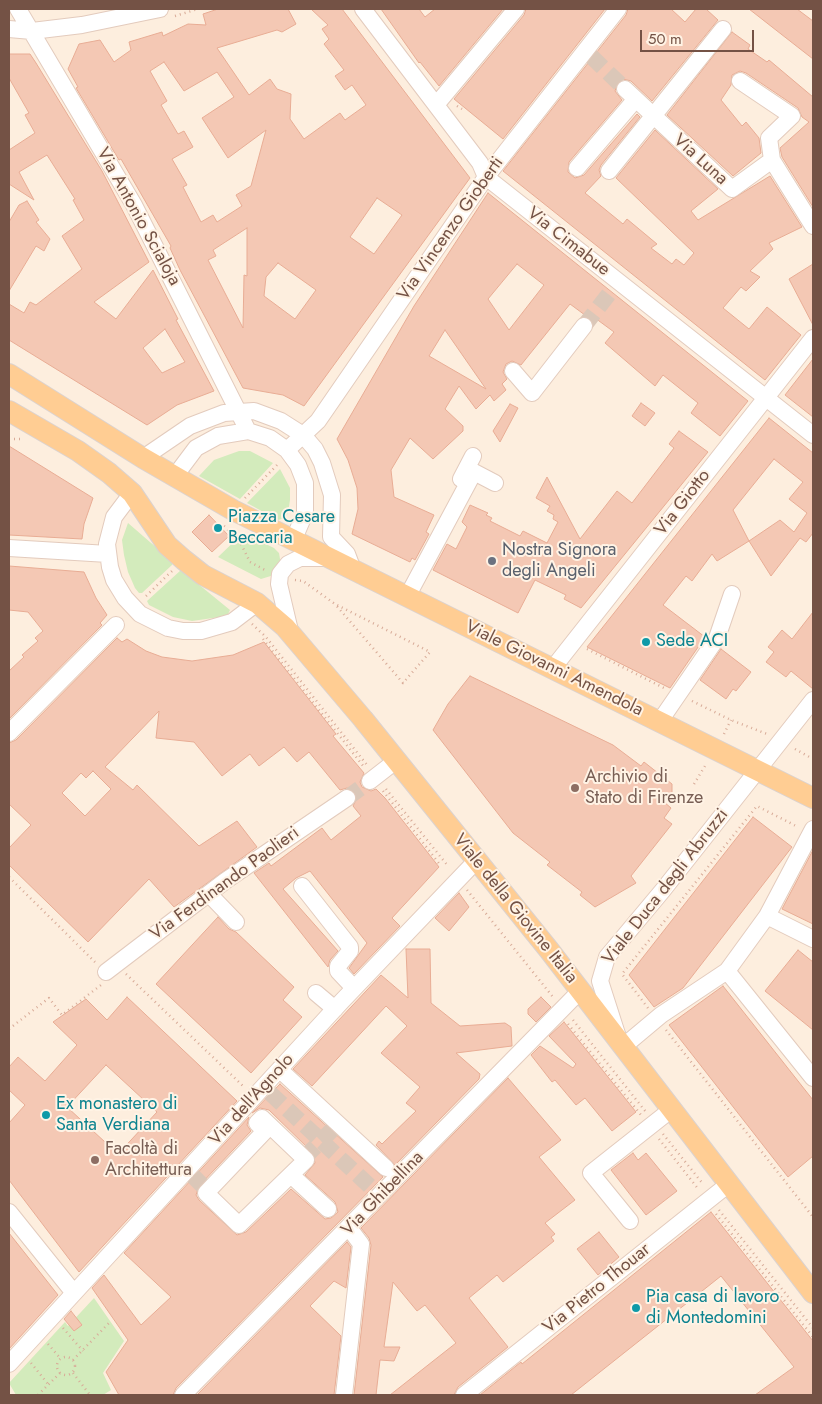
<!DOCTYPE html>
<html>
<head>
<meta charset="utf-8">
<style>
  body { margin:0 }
  #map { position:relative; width:822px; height:1404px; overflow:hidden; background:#fdeede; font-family:Jost,sans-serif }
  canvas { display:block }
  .frame { position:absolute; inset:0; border:10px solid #745245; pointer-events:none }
  .scale { position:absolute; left:640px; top:30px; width:114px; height:22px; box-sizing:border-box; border:2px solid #745245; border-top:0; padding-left:6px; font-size:15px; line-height:18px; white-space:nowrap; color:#745245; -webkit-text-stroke:4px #fff3e5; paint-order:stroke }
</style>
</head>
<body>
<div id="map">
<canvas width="822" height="1404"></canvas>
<div class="frame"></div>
<div class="scale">50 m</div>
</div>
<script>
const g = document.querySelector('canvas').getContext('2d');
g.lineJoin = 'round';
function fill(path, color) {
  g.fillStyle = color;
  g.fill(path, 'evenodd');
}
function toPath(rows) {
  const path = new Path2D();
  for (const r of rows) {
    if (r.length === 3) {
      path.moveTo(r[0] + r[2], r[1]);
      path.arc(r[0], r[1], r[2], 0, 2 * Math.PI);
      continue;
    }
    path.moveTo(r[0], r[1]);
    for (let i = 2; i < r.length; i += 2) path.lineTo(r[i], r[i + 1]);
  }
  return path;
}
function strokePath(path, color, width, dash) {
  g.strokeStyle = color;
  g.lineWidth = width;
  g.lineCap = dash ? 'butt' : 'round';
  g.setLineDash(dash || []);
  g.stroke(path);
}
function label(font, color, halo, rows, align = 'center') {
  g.font = font + ' Jost,sans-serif';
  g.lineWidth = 4;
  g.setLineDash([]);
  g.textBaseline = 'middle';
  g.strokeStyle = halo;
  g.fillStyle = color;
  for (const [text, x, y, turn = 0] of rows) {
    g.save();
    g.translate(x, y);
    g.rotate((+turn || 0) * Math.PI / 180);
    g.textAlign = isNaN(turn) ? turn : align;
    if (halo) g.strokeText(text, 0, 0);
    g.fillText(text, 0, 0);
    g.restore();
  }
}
const green = toPath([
  [239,451,250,451,273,463,240,499,199,476,214,460],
  [280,469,290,488,290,500,288,513,285,518,278,520,247,503],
  [128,523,173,562,172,565,142,593,139,593,135,588,128,572,124,555,122,540],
  [247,535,274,548,279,553,281,565,274,575,261,579,218,557,240,536],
  [181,570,230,610,227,616,192,621,173,617,149,605,147,601],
  [94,1298,124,1341,103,1373,111,1390,103,1395,16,1395,9,1383,65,1322,68,1326]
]);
const building = toPath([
  [218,9,288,9,296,24,282,32,277,30,217,48,249,95,270,79,277,89,291,94,290,119,304,139,340,113,345,120,366,105,352,85,345,90,335,76,344,70,324,44,329,39,322,29,328,25,311,9,342,9,470,178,304,406,283,395,243,388,180,270,170,248,171,246,121,159,119,160,76,88,78,87,68,69,79,44,100,40,114,62,131,50,129,42,162,32,163,36,188,24,206,25,203,14,218,9],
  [164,62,184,91,217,72,234,97,202,118,228,158,266,130,251,186,236,195,242,206,217,222,213,215,201,222,183,187,187,185,172,159,193,147,184,131,178,134,161,105,167,101,150,71,164,62],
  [377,198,402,215,374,254,350,237,377,198],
  [247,228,247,276,244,275,243,328,208,260,216,256,213,250,247,228],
  [278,263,316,290,295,319,264,296,266,277,278,263],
  [381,9,419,9,425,17,435,9,503,9,439,86,420,62,419,63,381,9],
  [526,9,605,9,503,139,454,99,524,15,526,9],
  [628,9,671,9,685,22,696,9,706,9,718,20,652,101,631,81,623,79,618,82,615,91,622,100,569,162,568,172,575,178,584,175,637,114,640,117,601,165,599,170,601,176,585,193,623,224,627,219,657,244,651,248,672,264,676,259,684,265,694,253,616,178,655,130,718,189,691,211,698,220,770,176,802,227,769,243,773,249,750,271,760,277,746,291,741,287,723,308,749,329,767,307,801,335,765,380,503,171,626,15,628,9],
  [749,9,797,9,813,21,813,59,749,9],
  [732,32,750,45,748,49,767,62,769,60,813,97,813,207,782,157,780,148,809,122,802,117,798,108,746,73,740,71,732,75,731,85,721,100,742,126,746,122,759,138,761,153,733,176,667,115,732,32],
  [9,54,30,54,36,63,102,171,149,262,94,302,116,319,153,270,178,319,176,320,214,391,177,405,147,425,9,340,9,304,24,313,30,302,36,305,82,269,62,236,84,220,73,200,75,199,47,155,19,172,34,200,9,184,9,150,35,133,25,115,29,113,9,78,9,54],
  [165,329,185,362,162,373,143,348,165,329],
  [488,193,748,401,720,436,691,413,698,403,663,375,655,386,605,343,614,332,595,318,593,321,570,304,521,365,512,361,506,364,503,372,507,379,502,384,506,390,494,401,490,395,476,409,459,386,445,409,463,426,463,431,433,459,410,438,391,470,394,497,434,515,426,532,429,534,415,560,412,558,410,562,352,534,358,509,357,488,348,460,337,439,414,306,488,193],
  [517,264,544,285,509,330,488,299,517,264],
  [445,330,486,389,429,356,445,330],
  [27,201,39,220,36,222,50,239,44,251,36,246,9,291,9,222,19,205,27,201],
  [813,264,813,325,789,279,813,264],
  [813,359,813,417,785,395,813,359],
  [641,403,655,413,645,426,632,416,641,403],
  [510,404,518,408,500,442,493,431,510,404],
  [769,418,813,453,813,533,806,542,800,538,771,576,749,541,717,561,712,554,692,581,686,576,663,605,705,637,670,688,587,647,769,418],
  [774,459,803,482,789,499,807,513,794,532,780,520,749,541,733,510,774,459],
  [679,431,708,452,581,608,564,599,566,595,535,580,518,613,433,570,447,544,456,549,467,527,462,522,470,505,488,513,486,515,492,518,490,521,520,536,523,531,547,543,558,522,553,519,554,515,547,511,550,506,536,498,547,477,580,539,617,491,632,503,674,448,669,444,679,431],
  [9,446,93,498,84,524,82,539,9,535,9,446],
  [209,515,229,536,212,552,192,532,209,515],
  [9,566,84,572,96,598,107,615,100,623,102,625,9,719,9,671,24,657,22,655,38,641,35,638,43,631,28,612,9,610,9,566],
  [813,612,813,689,791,671,786,677,766,662,774,652,768,647,782,630,792,639,813,612],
  [117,638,122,642,127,639,146,651,162,657,192,661,233,655,264,642,336,734,333,736,364,773,360,782,362,787,371,791,376,789,385,798,439,867,392,918,400,926,354,974,349,968,367,943,310,871,296,878,283,889,338,951,330,960,328,967,254,873,269,863,271,866,322,828,331,840,361,816,353,806,357,798,355,792,347,788,340,790,309,752,297,762,284,747,259,766,250,754,222,776,194,742,156,738,159,711,105,767,133,790,137,785,199,846,237,821,257,847,174,907,149,879,88,942,9,865,9,848,31,825,9,804,9,743,16,740,117,638],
  [93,771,111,789,85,816,62,793,81,773,86,778,93,771],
  [721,649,751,672,736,691,733,689,726,699,700,680,721,649],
  [470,676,613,745,641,766,644,762,672,784,672,792,664,802,671,808,664,818,672,824,631,876,636,883,595,907,580,895,582,892,547,865,550,862,513,833,433,730,448,704,470,676],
  [753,817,792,847,683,988,654,1007,629,975,753,817],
  [813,850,813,924,782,909,813,850],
  [459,893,469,907,449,931,435,918,459,893],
  [218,917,229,929,236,932,294,987,283,1000,302,1017,251,1073,156,984,218,917],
  [406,949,430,949,431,1003,460,1026,505,1023,511,1027,512,1046,456,1053,480,1074,479,1079,395,1165,376,1145,379,1141,382,1144,416,1111,406,1103,420,1087,381,1053,407,1026,386,1006,312,1086,293,1069,381,975,408,998,406,949],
  [798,950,813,962,813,1030,765,991,798,950],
  [723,986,813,1100,813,1156,788,1177,669,1025,723,986],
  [127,997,237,1101,79,1272,9,1180,9,1123,25,1105,9,1090,9,1067,18,1057,45,1081,77,1045,53,1022,86,999,107,1020,127,997],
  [106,1065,157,1112,118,1154,67,1107,106,1065],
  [541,997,551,1007,536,1022,528,1014,528,1009,541,997],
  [564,1022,636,1112,612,1131,585,1098,576,1105,555,1080,552,1082,531,1055,540,1046,573,1068,576,1064,549,1036,564,1022],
  [508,1078,561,1140,539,1157,575,1200,545,1223,555,1234,551,1237,554,1241,503,1282,497,1275,469,1298,508,1347,458,1387,454,1395,390,1395,456,1343,425,1305,417,1311,393,1282,384,1347,400,1347,394,1361,380,1360,376,1395,354,1395,371,1245,369,1238,361,1228,508,1078],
  [280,1084,383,1177,176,1388,173,1395,119,1395,106,1372,128,1340,92,1288,104,1275,141,1325,171,1297,124,1253,249,1117,247,1125,251,1131,199,1186,196,1195,199,1200,237,1235,246,1232,291,1189,325,1219,331,1218,338,1212,335,1202,305,1175,315,1163,313,1153,269,1110,260,1108,252,1113,280,1084],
  [633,1153,638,1160,646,1153,677,1191,646,1215,611,1170,633,1153],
  [711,1212,813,1341,813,1395,755,1395,794,1367,721,1276,571,1395,480,1395,521,1362,522,1364,711,1212],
  [599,1232,619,1257,598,1275,577,1249,599,1232],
  [9,1233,58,1295,9,1349,9,1233],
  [347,1242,351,1247,346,1288,334,1281,310,1306,341,1336,334,1395,197,1395,347,1242],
  [71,1311,82,1325,74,1331,64,1319,71,1311]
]);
const minorTunnel = toPath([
  [591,56,625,89],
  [584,326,612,290],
  [347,798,370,781],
  [270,1093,375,1191],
  [304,1158,335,1127],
  [193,1176,208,1191]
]);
const path = toPath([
  [175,16,198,9],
  [457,106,462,109],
  [9,439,21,439],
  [245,498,277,465],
  [224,526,240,542,250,562,265,570],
  [295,580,303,581,335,604,430,652,403,683,335,604],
  [146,596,172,571],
  [252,624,266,637,367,765],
  [263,639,364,767],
  [587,649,664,688],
  [692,701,731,720,767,734],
  [724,734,731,720],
  [795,749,813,759],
  [694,784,705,766],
  [386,789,448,866],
  [383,791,441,866],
  [9,877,95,962],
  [467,890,553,997],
  [126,974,243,1086],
  [648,1008,622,974,757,806,796,826],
  [573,1020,646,1112],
  [568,1024,641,1115],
  [9,1029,49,998,62,1015,101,985],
  [666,1030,813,1217],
  [663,1134,703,1184],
  [659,1139,699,1190],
  [719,1210,813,1328],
  [716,1214,813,1337],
  [63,1328,83,1351],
  [48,1344,61,1359],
  [66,1366,9],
  [73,1360,109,1323],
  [31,1363,48,1384],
  [73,1373,90,1395],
  [38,1395,60,1373]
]);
const minor = toPath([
  [18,9,134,205,248,431],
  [363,9,480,163,486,177,813,435],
  [9,29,32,31,82,25,160,9],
  [740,81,792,116,769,138,772,160],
  [625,89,732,189,772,160,813,226],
  [436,105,516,9],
  [577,168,635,100],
  [609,171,723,29],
  [513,371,532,393,584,326],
  [287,450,318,421,486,177,618,9],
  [143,458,190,426,224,413,254,411,281,421,303,435,315,449,322,463,332,495,331,537,347,554,353,570],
  [175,476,196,448,218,436,248,431,270,438,287,450,298,465,305,483,305,513,293,541],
  [461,479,473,456],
  [132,493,114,517,107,544,110,567,114,580,125,598,140,614,168,628,183,631,201,631,232,622,257,603],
  [9,548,108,554],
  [407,597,474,472,495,483],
  [291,635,279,584,280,574,288,564,300,558,326,558],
  [553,668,813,338],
  [660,721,717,638,732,594],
  [9,733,116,625],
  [370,781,397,760],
  [302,886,350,947,350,951,338,966,338,971,354,988],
  [209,894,236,922],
  [767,916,813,829],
  [813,939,767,916,727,971,813,1078],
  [106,972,225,881,347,798],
  [316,993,335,1009],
  [617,1034,600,981,607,957,663,890,813,700],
  [624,1046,661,1015,727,971],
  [280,1070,386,1168],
  [262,1118,306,1160,239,1225,206,1193,265,1131,257,1123,262,1118],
  [291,1175,328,1209],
  [9,1212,74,1293],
  [630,1221,591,1173,672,1109],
  [9,1364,342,1001,476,861],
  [183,1395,580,991],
  [344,1395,361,1244,349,1228],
  [464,1395,730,1183]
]);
const major = toPath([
  [9,374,143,458,233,510,813,798],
  [9,411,78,451,109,473,132,493,167,545,184,560,203,575,257,603,285,627,363,719,549,950,813,1293]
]);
const markers = [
  [218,528,5,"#0f9aa8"],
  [492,561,5,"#6b7280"],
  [646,642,5,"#0f9aa8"],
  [575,788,5,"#8d6e63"],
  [46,1115,5,"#0f9aa8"],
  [95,1160,5,"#8d6e63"],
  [636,1308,5,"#0f9aa8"]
];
const streetNames = [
  ["Via Luna",700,160,42],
  ["Via Antonio Scialoja",138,217,61],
  ["Via Vincenzo Gioberti",451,229,-55],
  ["Via Cimabue",568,242,38],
  ["Via Giotto",683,503,-52],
  ["Viale Giovanni Amendola",554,669,26],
  ["Via Ferdinando Paolieri",225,884,-36],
  ["Viale Duca degli Abruzzi",666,887,-52],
  ["Viale della Giovine Italia",515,909,51],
  ["Via dell'Agnolo",252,1100,-48],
  ["Via Ghibellina",383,1194,-46],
  ["Via Pietro Thouar",597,1289,-39]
];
const cultureNames = [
  ["Piazza Cesare",228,518],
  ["Beccaria",228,539],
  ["Sede ACI",656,642],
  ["Ex monastero di",56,1105],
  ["Santa Verdiana",56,1126],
  ["Pia casa di lavoro",646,1298],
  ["di Montedomini",646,1319]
];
const worshipNames = [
  ["Nostra Signora",502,551],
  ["degli Angeli",502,572]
];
const educationNames = [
  ["Archivio di",585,778],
  ["Stato di Firenze",585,799],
  ["Facoltà di",105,1150],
  ["Architettura",105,1171]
];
fill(green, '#d3ebbc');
fill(building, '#f4c8b4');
strokePath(building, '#e8ac94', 1);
strokePath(minorTunnel, '#dbc7b8', 16, [16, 8]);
strokePath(minor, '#e3cbbd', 18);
strokePath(major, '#dbd2cf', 22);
strokePath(path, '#d8ab98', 2.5, [1, 4]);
strokePath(minor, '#fff', 16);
strokePath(major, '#ffcd93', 20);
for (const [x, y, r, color] of markers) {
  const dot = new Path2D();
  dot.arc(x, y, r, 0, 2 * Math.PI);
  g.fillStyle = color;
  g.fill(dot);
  strokePath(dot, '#fff3e5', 2);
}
label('18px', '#745245', '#fff3e5', streetNames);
label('18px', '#0d838f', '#fff3e5', cultureNames, 'left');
label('18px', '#5b616d', '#fff3e5', worshipNames, 'left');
label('18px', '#785e54', '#fff3e5', educationNames, 'left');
</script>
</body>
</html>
